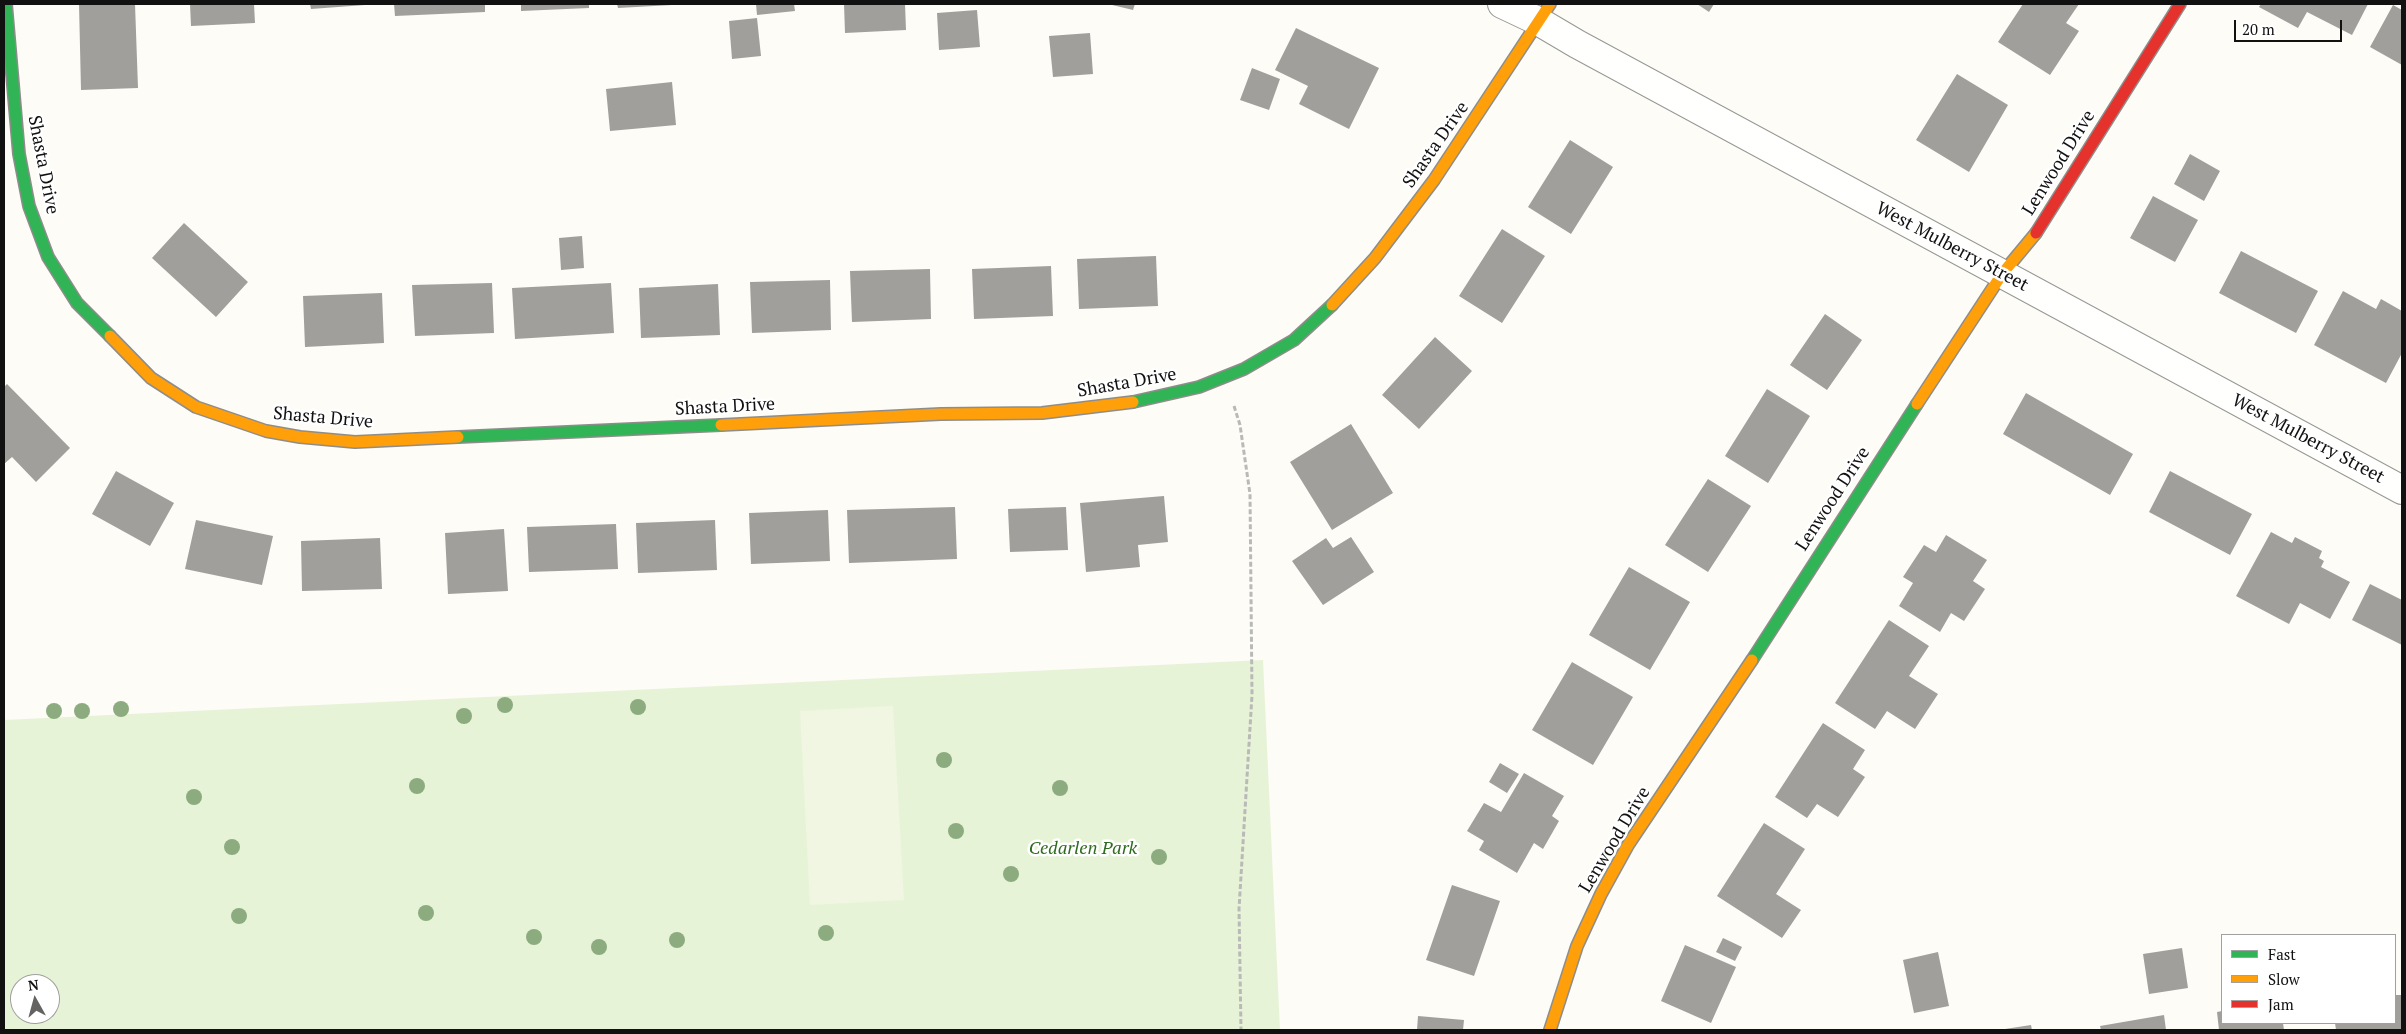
<!DOCTYPE html>
<html>
<head>
<meta charset="utf-8">
<style>
  body { margin:0 }
  #map { position:relative; width:2406px; height:1034px; overflow:hidden; background:#fdfcf7; font-family:"PT Serif",serif }
  canvas { display:block }
  .frame { position:absolute; inset:0; border:5px solid #111; pointer-events:none }
  .legend { position:absolute; left:2221px; top:934px; width:175px; height:90px; box-sizing:border-box; background:#fff; border:1px solid #a0a0a0; margin:0; padding:6px 9px; list-style:none; font-size:15px; color:#111 }
  .legend li { display:flex; align-items:center; gap:10px; height:25px }
  .legend b { width:25px; border:1px solid #a0a0a0 }
  .north { position:absolute; left:10px; top:974px; width:50px; height:50px; box-sizing:border-box; background:#fff; border:1px solid #a0a0a0; border-radius:50%; rotate:353deg; font-size:14px; font-weight:700; line-height:20px; text-align:center; color:#111 }
  .north::after { content:''; display:block; margin:auto; width:18px; height:22px; background:#646362; clip-path:polygon(50% 0,100% 100%,50% 72%,0 100%) }
  .scale { position:absolute; left:2234px; top:20px; width:108px; height:22px; box-sizing:border-box; border:2px solid #111; border-top:0; padding-left:6px; font-size:15px; line-height:18px; white-space:nowrap; color:#111; -webkit-text-stroke:4px #fff; paint-order:stroke }
</style>
</head>
<body>
<div id="map">
<canvas width="2406" height="1034"></canvas>
<div class="frame"></div>
<ul class="legend">
<li><b style="height:6px;background:#30b455"></b>Fast</li>
<li><b style="height:6px;background:#ff9f0a"></b>Slow</li>
<li><b style="height:6px;background:#e5322d"></b>Jam</li>
</ul>
<div class="north">N</div>
<div class="scale">20 m</div>
</div>
<script>
const g = document.querySelector('canvas').getContext('2d');
g.lineJoin = 'round';
function fill(path, color) {
  g.fillStyle = color;
  g.fill(path, 'evenodd');
}
function toPath(rows) {
  const path = new Path2D();
  for (const r of rows) {
    path.moveTo(r[0], r[1]);
    for (let i = 2; i < r.length; i += 2) path.lineTo(r[i], r[i + 1]);
  }
  return path;
}
function strokePath(path, color, width, dash) {
  g.strokeStyle = color;
  g.lineWidth = width;
  g.lineCap = dash ? 'butt' : 'round';
  g.setLineDash(dash || []);
  g.stroke(path);
}
function label(font, color, halo, rows, align = 'center') {
  g.font = font + ' "PT Serif",serif';
  g.lineWidth = 5;
  g.setLineDash([]);
  g.textBaseline = 'middle';
  g.strokeStyle = halo;
  g.fillStyle = color;
  for (const [text, x, y, turn = 0] of rows) {
    g.save();
    g.translate(x, y);
    g.rotate((+turn || 0) * Math.PI / 180);
    g.textAlign = isNaN(turn) ? turn : align;
    if (halo) g.strokeText(text, 0, 0);
    g.fillText(text, 0, 0);
    g.restore();
  }
}
const green = toPath([
  [1263,660,1280,1030,4,1030,4,720],
  [20,984,50,984,50,1014,20,1014]
]);
const pitch = toPath([
  [893,706,904,900,810,905,800,711]
]);
const building = toPath([
  [79,4,135,4,138,88,81,90],
  [190,4,254,4,255,23,191,26],
  [310,4,365,4,365,5,311,9],
  [394,4,485,4,485,12,395,16],
  [521,4,589,4,589,8,521,11],
  [617,4,672,4,672,5,618,8],
  [756,4,794,4,795,11,757,15],
  [844,4,905,4,906,30,845,33],
  [1108,4,1135,4,1133,10],
  [1697,4,1714,4,1709,12],
  [2023,4,2079,4,2066,23,2079,31,2050,75,1998,42],
  [2261,4,2368,4,2352,35,2307,12,2298,28,2259,7],
  [2393,5,2402,10,2402,65,2370,47],
  [977,10,980,47,939,50,937,13],
  [757,18,761,56,732,59,729,21],
  [1296,28,1379,68,1349,129,1299,104,1308,86,1275,70],
  [1090,33,1093,74,1053,77,1049,36],
  [1252,68,1280,79,1269,110,1240,100],
  [1957,74,2008,105,1969,172,1916,140],
  [672,82,676,125,610,131,606,89],
  [1570,140,1613,167,1571,234,1528,207],
  [2190,154,2220,171,2204,201,2174,184],
  [2153,196,2198,220,2175,262,2130,238],
  [184,223,248,282,216,317,152,258],
  [1502,229,1545,256,1502,323,1459,296],
  [582,236,584,268,561,270,559,238],
  [2241,251,2318,291,2296,333,2219,293],
  [1156,256,1158,306,1079,309,1077,259],
  [1051,266,1053,316,974,319,972,269],
  [930,269,931,319,852,322,850,271],
  [830,280,831,330,752,333,750,282],
  [492,283,494,333,415,336,412,285],
  [611,283,614,333,515,339,512,288],
  [718,284,720,335,641,338,639,288],
  [2343,291,2376,309,2381,299,2402,311,2402,353,2386,383,2314,345],
  [382,293,384,343,305,347,303,296],
  [1825,314,1862,340,1827,390,1790,365],
  [1435,337,1472,371,1419,429,1382,395],
  [7,384,70,448,36,482,12,457,4,464,4,387],
  [1767,389,1810,416,1768,483,1725,456],
  [2026,393,2133,454,2110,495,2003,434],
  [1351,424,1393,493,1332,530,1290,462],
  [116,471,174,503,150,546,92,514],
  [2170,471,2252,514,2230,555,2149,512],
  [1708,479,1751,506,1708,572,1665,545],
  [1164,496,1168,542,1138,545,1140,567,1086,572,1080,503],
  [955,507,957,559,849,563,847,510],
  [1066,507,1068,550,1010,552,1008,509],
  [828,510,830,561,751,564,749,513],
  [196,520,273,536,262,585,185,569],
  [715,520,717,570,638,573,636,523],
  [616,524,618,569,529,572,527,527],
  [504,529,508,591,448,594,445,533],
  [2271,532,2292,543,2295,537,2322,551,2319,558,2324,561,2321,567,2350,582,2330,619,2300,603,2289,624,2236,596],
  [1946,535,1987,560,1973,581,1985,589,1964,621,1951,613,1940,632,1899,606,1913,583,1903,577,1924,545,1936,552],
  [1351,537,1374,572,1323,605,1292,561,1326,538,1333,548],
  [380,538,382,589,302,591,301,541],
  [1629,567,1690,602,1650,670,1589,635],
  [2370,584,2402,600,2402,645,2352,620],
  [1889,620,1929,646,1909,676,1938,694,1915,729,1887,711,1875,729,1835,703],
  [1572,662,1633,697,1593,765,1532,730],
  [1823,723,1865,750,1853,769,1865,777,1838,817,1817,804,1807,818,1775,797],
  [1500,763,1519,774,1507,793,1489,782],
  [1524,773,1564,796,1552,816,1559,821,1543,849,1534,843,1517,873,1479,850,1484,841,1467,831,1484,803,1501,812],
  [1764,823,1805,849,1776,894,1801,910,1782,938,1717,896],
  [1452,885,1500,901,1474,976,1426,960],
  [1723,938,1742,947,1735,961,1716,952],
  [1685,945,1736,967,1711,1023,1661,1001],
  [2182,948,2188,988,2149,994,2143,954],
  [1938,952,1949,1006,1914,1013,1903,960],
  [2395,995,2402,995,2402,1030,2336,1030,2335,1023,2395,1023],
  [2222,1011,2222,1023,2283,1023,2284,1030,2219,1030,2217,1012],
  [2164,1015,2166,1030,2101,1030,2100,1026],
  [1418,1016,1464,1020,1463,1030,1417,1030],
  [2031,1025,2032,1030,2005,1030,2005,1029]
]);
const path = toPath([
  [1234,406,1240,425,1250,494,1252,695,1239,909,1241,1030]
]);
const street = toPath([
  [1502,4,1538,21,1577,44,2402,490]
]);
const fast = toPath([
  [6,4,19,154,29,206,48,257,77,303,110,336],
  [1133,402,1199,387,1244,369,1294,340,1332,305],
  [458,437,721,425],
  [1752,660,1917,404]
]);
const slow = toPath([
  [1332,305,1375,258,1434,180,1550,4],
  [110,336,151,378,196,407,266,431,300,437,355,442,458,437],
  [1917,404,2002,274,2036,233],
  [721,425,941,414,1042,413,1133,402],
  [1550,1030,1577,946,1601,894,1628,845,1752,660]
]);
const jam = toPath([
  [2036,233,2180,4]
]);
const trees = [
  [505,705],
  [638,707],
  [121,709],
  [54,711],
  [82,711],
  [464,716],
  [944,760],
  [417,786],
  [1060,788],
  [194,797],
  [956,831],
  [232,847],
  [1159,857],
  [1011,874],
  [426,913],
  [239,916],
  [826,933],
  [534,937],
  [677,940],
  [599,947]
];
const streetNames = [
  ["Shasta Drive",1436,145,-55],
  ["Lenwood Drive",2059,163,-58],
  ["Shasta Drive",43,165,79],
  ["West Mulberry Street",1952,247,28],
  ["Shasta Drive",1127,383,-10],
  ["Shasta Drive",725,407,-3],
  ["Shasta Drive",323,418,5],
  ["West Mulberry Street",2308,439,28],
  ["Lenwood Drive",1833,499,-57],
  ["Lenwood Drive",1615,840,-59]
];
const parkNames = [
  ["Cedarlen Park",1083,849]
];
fill(green, '#e7f3d7');
fill(pitch, '#f0f6e1');
fill(building, '#a19f9c');
strokePath(street, '#979795', 30);
strokePath(fast, '#8e8d8b', 14);
strokePath(slow, '#8e8d8b', 14);
strokePath(jam, '#8e8d8b', 14);
strokePath(path, '#b9b9b8', 3, [5, 2.5]);
strokePath(street, '#fffffe', 28);
strokePath(fast, '#30b455', 11);
strokePath(slow, '#ff9f0a', 11);
strokePath(jam, '#e5322d', 11);
g.fillStyle = '#8cac80';
for (const [x, y] of trees) {
  g.beginPath();
  g.arc(x, y, 8, 0, 2 * Math.PI);
  g.fill();
}
label('18px', '#111', '#fff', streetNames);
label('italic 18px', '#2f6b1f', '#fff', parkNames);
</script>
</body>
</html>
